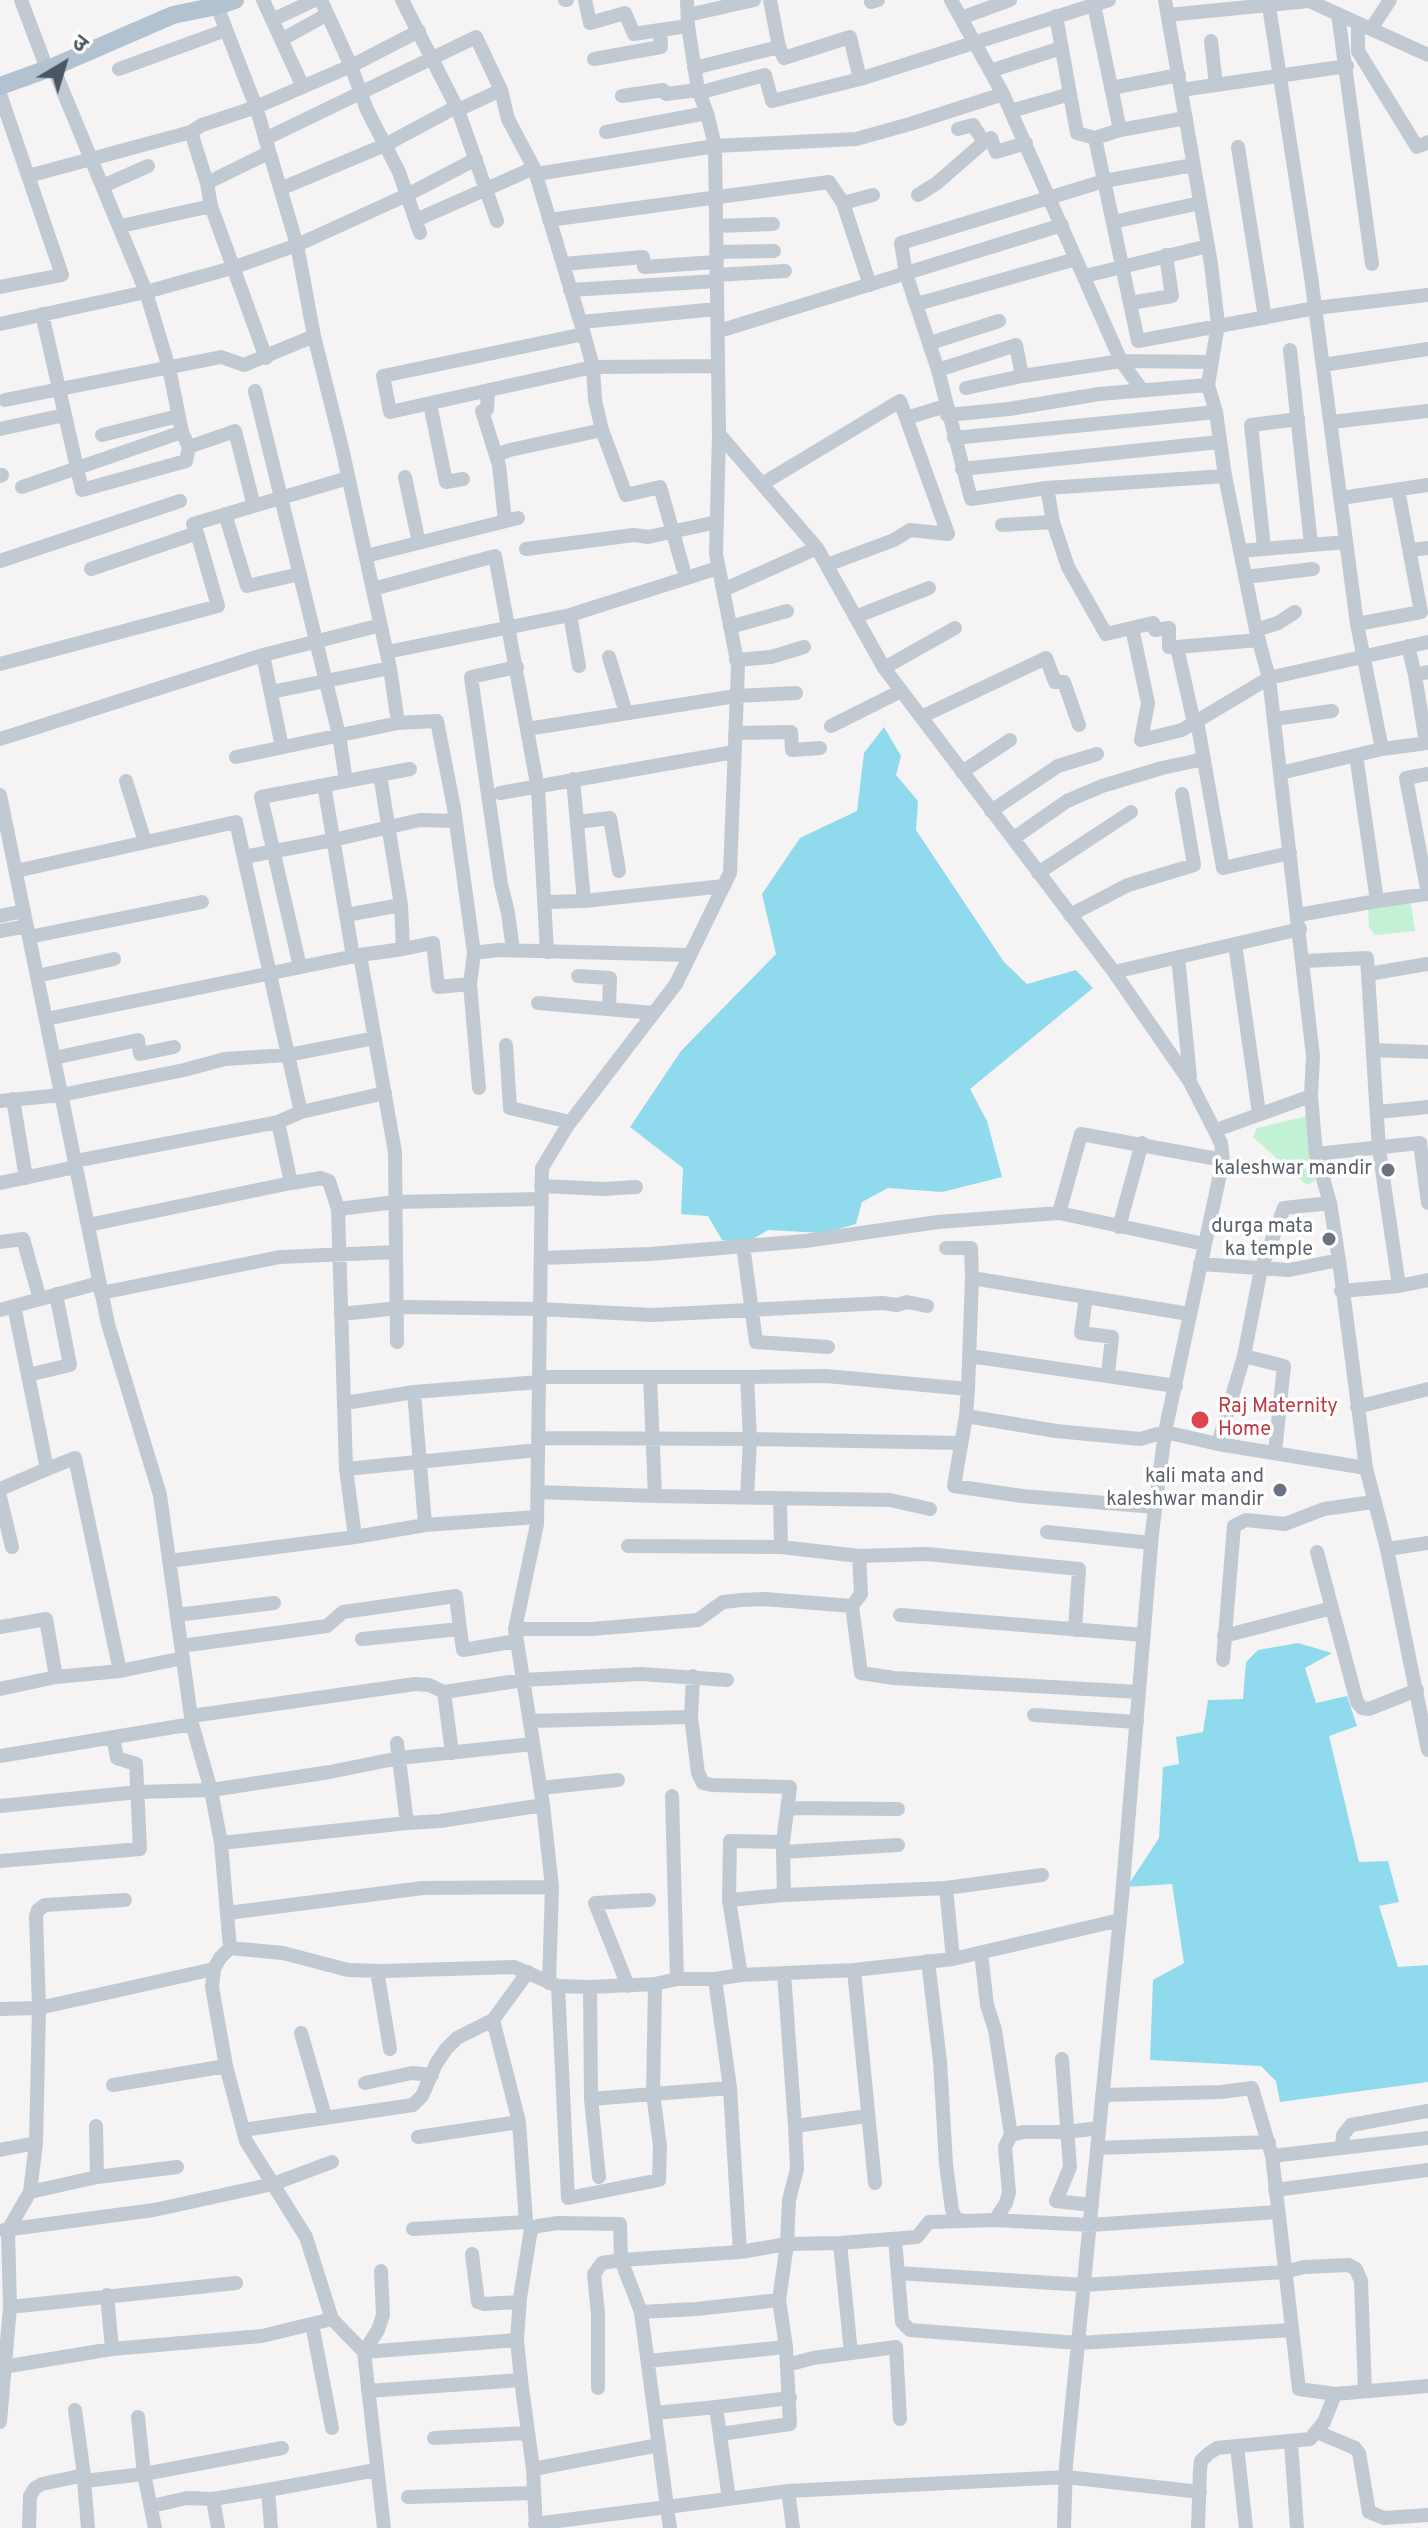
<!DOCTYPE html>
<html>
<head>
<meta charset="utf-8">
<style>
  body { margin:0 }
  #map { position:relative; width:1428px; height:2528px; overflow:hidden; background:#f5f3f3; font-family:Overpass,"Noto Sans Devanagari",sans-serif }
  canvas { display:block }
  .north { position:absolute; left:24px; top:24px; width:80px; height:80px; -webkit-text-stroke:6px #fff; paint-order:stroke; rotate:38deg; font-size:22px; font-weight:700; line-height:32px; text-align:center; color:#4a5661 }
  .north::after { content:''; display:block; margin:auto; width:28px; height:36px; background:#4a5661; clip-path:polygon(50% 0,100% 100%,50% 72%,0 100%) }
</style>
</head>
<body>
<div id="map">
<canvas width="1428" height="2528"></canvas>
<div class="north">उ</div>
</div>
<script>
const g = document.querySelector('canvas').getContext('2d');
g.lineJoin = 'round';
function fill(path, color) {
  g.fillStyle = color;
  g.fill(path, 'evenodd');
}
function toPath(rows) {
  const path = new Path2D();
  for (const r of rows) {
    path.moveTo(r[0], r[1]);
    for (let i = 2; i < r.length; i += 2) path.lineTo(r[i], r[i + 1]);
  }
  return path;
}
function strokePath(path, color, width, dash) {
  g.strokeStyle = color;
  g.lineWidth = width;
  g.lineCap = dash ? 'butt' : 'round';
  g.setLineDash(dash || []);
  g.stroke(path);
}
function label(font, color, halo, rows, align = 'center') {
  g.font = font + ' Overpass,sans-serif';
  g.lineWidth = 7;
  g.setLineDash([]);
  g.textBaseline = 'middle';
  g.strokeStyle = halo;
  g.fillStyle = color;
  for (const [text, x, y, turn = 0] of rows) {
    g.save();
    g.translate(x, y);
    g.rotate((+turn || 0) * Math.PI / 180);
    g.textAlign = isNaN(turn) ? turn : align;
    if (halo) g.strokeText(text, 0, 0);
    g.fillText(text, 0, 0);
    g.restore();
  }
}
const green = toPath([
  [1401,901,1411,905,1415,931,1375,935,1369,927,1368,908],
  [1316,1114,1315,1181,1307,1185,1253,1137,1257,1128]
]);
const water = toPath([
  [884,727,901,756,896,775,918,801,916,830,1004,962,1027,984,1076,970,1093,988,970,1089,987,1121,1002,1177,942,1192,888,1188,862,1202,856,1224,824,1233,768,1230,746,1243,722,1240,708,1216,681,1214,683,1168,630,1127,681,1051,776,954,762,894,800,838,857,811,864,753],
  [1298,1643,1332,1653,1305,1668,1316,1703,1347,1696,1357,1726,1329,1736,1359,1862,1388,1861,1399,1902,1379,1906,1398,1967,1428,1965,1428,2082,1280,2102,1276,2081,1261,2066,1150,2060,1153,1980,1184,1963,1172,1884,1127,1887,1159,1838,1163,1767,1179,1764,1176,1737,1203,1732,1208,1700,1243,1699,1246,1662,1258,1650]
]);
const minor = toPath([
  [21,0,47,69],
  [263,0,303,87],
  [321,0,351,66,367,110,399,172,420,233],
  [402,0,458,110,497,221],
  [565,0,567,0],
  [585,0,590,23,625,13,634,34,660,30],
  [687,0,688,26,698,90,707,113,715,146,719,434,817,548,884,668,1114,972,1190,1082,1221,1143,1223,1160,1165,1432,1152,1533,1122,1897,1066,2465,1064,2528],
  [770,0,779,47],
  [951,0,1003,94,1121,361,1142,390],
  [1093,0,1120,130],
  [1165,0,1211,264,1218,324,1208,385,1216,412,1225,476,1256,630,1269,678,1313,1056,1311,1096,1216,1130],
  [1268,0,1311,277,1357,624,1382,749,1428,743],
  [871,2,878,0],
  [217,6,256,107,297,245,314,336,342,448,390,668,398,723],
  [1338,14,1372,264],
  [688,15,754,0],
  [1168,15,1309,1,1428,55],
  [1056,16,1077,133,1095,138,1120,130,1186,118],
  [961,18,1010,0],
  [272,20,315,0],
  [1358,23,1358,51,1417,147,1428,142],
  [1371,29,1390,0],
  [281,40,326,15],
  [1211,41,1216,85],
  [594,59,661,47,660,30,688,26],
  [694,68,779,47,784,58,850,37,860,79],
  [119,69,226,30],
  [990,71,1061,48],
  [1111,88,1179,75],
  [1181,90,1347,66],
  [698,93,765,75,772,101,860,79,1109,0],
  [0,94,62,275,0,287],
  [622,96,663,90,666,94,698,90],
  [458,110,501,90],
  [1011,111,1070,94],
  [958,129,973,125,984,142,991,138,996,152,1026,143],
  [191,132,202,125,256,107,351,66,419,31],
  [606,132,707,113],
  [1095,138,1138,341,1315,308,1428,295],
  [265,139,476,37,501,90,508,119,534,168,584,334],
  [1238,147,1265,318],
  [1193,165,1104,181,901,243,906,274,938,370,971,499,1047,488,1225,476],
  [536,174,715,146,856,139,910,124,1003,94],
  [28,176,191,132,207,183,211,206,266,358],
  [207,183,268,153],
  [103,186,148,166],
  [280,189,385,145,456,107],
  [918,195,937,183,984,142],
  [843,203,870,285],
  [416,220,534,168],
  [549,220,829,182,843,203,873,195],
  [1113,222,1200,203],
  [121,226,211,206],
  [716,226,773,224],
  [716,252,774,251],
  [563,264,643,257,644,267,716,262],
  [716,275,785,271],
  [1085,276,1208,246],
  [570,290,717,281],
  [1130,303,1172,296,1166,255],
  [917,304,1076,259],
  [42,314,82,490,186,461,189,447,182,432,169,368,146,292,53,67],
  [581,322,717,309],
  [0,324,146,292,232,268,297,245,407,195,476,159],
  [719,331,1062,225],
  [930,343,999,321],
  [1290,350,1311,544],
  [1323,365,1428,349],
  [938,370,1016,345,1022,376,1121,361,1212,362],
  [966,388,1022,376],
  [255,391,339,735,346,781],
  [488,391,487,409,482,411,499,465,505,521],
  [5,400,221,357,244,365,314,336],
  [430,404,446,482,463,479],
  [947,415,1009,409,1099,394,1208,385],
  [906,418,946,406],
  [1331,422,1428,411],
  [0,429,65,415],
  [602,430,595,400,593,367,584,334,383,376,390,412,593,367,718,366],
  [102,435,178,416],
  [954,438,1216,412],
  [189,447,235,431,254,506],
  [496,455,510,450,602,430,626,495,660,487,683,568],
  [962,469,1219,442],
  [0,476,2,475],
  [405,477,419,543],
  [762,484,900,401,948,534,910,530,894,540,827,565],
  [22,487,182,432],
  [1047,488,1053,522,1068,567,1106,634,1153,623,1155,630,1169,628,1169,647,1177,647,1194,723],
  [1341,498,1428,485],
  [225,514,247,586,300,574],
  [1002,525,1053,522],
  [1264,548,1251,425,1298,419],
  [526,549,634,535,648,537,717,522],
  [1410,550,1428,548],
  [1240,551,1346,542],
  [366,556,518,518],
  [0,561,180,501],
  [91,569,197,533,193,524,348,478],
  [1245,577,1313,569],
  [373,589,495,556,538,789,547,952],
  [723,590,817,548],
  [570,615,718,568],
  [855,617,929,588],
  [1357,624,1421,612,1398,490],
  [730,627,787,611],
  [1132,628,1148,703,1141,740,1182,730,1269,678,1428,642],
  [1256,630,1278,623,1295,612],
  [1408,646,1415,675,1428,672],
  [1177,647,1259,640],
  [387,652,570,615,579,666],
  [263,655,282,747],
  [609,657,626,713],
  [736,660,771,657,804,647],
  [0,664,218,606,197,533],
  [884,668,955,628],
  [1415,675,1426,743],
  [271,692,390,668],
  [921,717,1046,658,1055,682,1064,682,1079,725],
  [1274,719,1332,711],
  [1197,721,1223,868,1290,853],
  [831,726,901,691],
  [527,729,736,696,796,693],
  [735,733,791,732,792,750,820,748],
  [0,739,263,655,381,625],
  [1356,755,1377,901,1428,894],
  [236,757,398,723,437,721,454,808,474,953,470,984,438,987,433,943,403,949,401,905,380,775],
  [962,772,1010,740],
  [1280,773,1382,749],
  [573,779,584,901],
  [126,781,145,842],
  [324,785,353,956],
  [500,793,734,752],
  [0,795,108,1324,160,1495,192,1724,211,1790,221,1843,230,1948,220,1958,214,1969,212,1987,226,2066,246,2141,306,2237,332,2319,364,2352,384,2528],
  [991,811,1058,766,1097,754],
  [577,822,610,818,619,871],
  [1014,838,1067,801,1102,786,1162,768,1204,759],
  [244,857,333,840,420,820,454,821],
  [16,871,236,822,288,1055,375,1038],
  [1038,873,1131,812],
  [1428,894,1406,778,1428,774],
  [546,902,584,901,724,886],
  [346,915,401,905],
  [1070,915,1128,885,1194,865,1182,794],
  [1298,915,1377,901],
  [0,916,24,911],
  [0,931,27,926],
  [29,937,202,902],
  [1235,944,1259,1113],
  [513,950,508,913,501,884,471,677,517,667],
  [474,953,498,950,690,955],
  [360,955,403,949],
  [1178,957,1190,1077],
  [1303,961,1367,958,1379,1149,1399,1286],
  [300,967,261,797,410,769],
  [1114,972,1300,929],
  [1368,974,1428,964],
  [37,976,114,959],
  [578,976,610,978,609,1009],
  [470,984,479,1088],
  [538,1003,654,1013],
  [46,1019,360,955,395,1152,396,1252,280,1257,101,1293],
  [506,1045,510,1108,570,1122],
  [1373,1050,1428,1052],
  [54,1058,138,1040,140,1054,174,1047],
  [1311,1096,1316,1154],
  [13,1099,26,1178],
  [0,1101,61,1095,184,1070,225,1059,288,1055,301,1112],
  [1378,1112,1428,1107],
  [278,1122,301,1112,385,1093],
  [75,1161,278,1122,291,1183,88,1225],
  [0,1183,76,1167],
  [291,1183,321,1178,329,1181,338,1209,346,1469,355,1537],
  [541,1186,603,1189,636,1187],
  [1428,1203,1420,1143,1316,1154,1330,1203,1339,1260,1366,1468,1387,1549,1428,1750],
  [338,1209,396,1202,541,1199],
  [1059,1213,1081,1134,1223,1160],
  [1119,1227,1142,1143],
  [0,1242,23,1239,40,1299],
  [743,1245,756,1342,828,1347],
  [946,1248,971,1248,972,1278,1189,1314],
  [396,1252,397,1342],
  [541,1258,650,1254,805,1241,938,1222,1059,1213,1204,1244],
  [1200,1264,1289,1270,1339,1260],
  [1341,1291,1399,1286,1428,1280],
  [1086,1297,1081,1333,1112,1337,1108,1374],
  [14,1306,47,1469,75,1458,120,1671,183,1658],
  [0,1310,99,1283],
  [341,1314,408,1307,540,1309,652,1315,883,1303,897,1305,907,1302,927,1306],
  [970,1356,1176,1386],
  [1244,1356,1284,1366,1275,1452],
  [28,1375,70,1365,56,1294],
  [539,1377,747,1377,750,1439,961,1443],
  [650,1377,655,1496,890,1500,930,1509],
  [747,1377,826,1376,968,1389,972,1278],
  [968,1389,966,1416,954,1486,1022,1496,1155,1507],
  [345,1403,414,1392],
  [1357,1407,1428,1389],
  [966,1416,1056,1431,1140,1439,1165,1432,1218,1444,1366,1468],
  [538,1438,750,1439,747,1498],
  [1218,1444,1244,1356,1261,1269,1284,1208,1330,1203],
  [346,1469,538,1450],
  [0,1489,47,1469],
  [537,1492,655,1496],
  [0,1497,12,1547],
  [425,1525,414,1392,539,1382],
  [1047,1532,1151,1543],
  [628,1546,781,1547,780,1499],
  [781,1547,859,1556,927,1554,1079,1569,1075,1630],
  [1387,1549,1428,1543],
  [1317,1552,1357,1702,1362,1708,1369,1709,1417,1690],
  [859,1556,861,1594,852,1606,861,1673,894,1678,1139,1692],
  [169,1561,355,1537,425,1525,537,1517],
  [177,1615,274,1603],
  [900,1615,1144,1635],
  [0,1627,46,1619,56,1677],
  [515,1629,592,1629,698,1620,723,1602,741,1600,764,1599,852,1606],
  [1224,1636,1332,1608],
  [362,1639,460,1629,463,1650,517,1641],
  [181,1646,327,1626,343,1612,456,1596,460,1629],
  [1223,1660,1234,1526,1246,1520,1285,1524,1324,1509,1373,1502],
  [693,1676,691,1717,698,1773,703,1783,712,1785,790,1787,783,1842,730,1841,729,1900,741,1975],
  [0,1689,56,1677,120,1671],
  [1034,1715,1137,1722],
  [191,1716,415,1684,429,1685,444,1692],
  [530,1721,691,1717],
  [397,1743,407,1823,440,1821,543,1805],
  [452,1753,444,1692,523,1680,641,1674,727,1680],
  [0,1756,192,1724],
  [540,1788,618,1780],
  [672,1796,677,1979],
  [0,1806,138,1792,211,1790,330,1772,399,1758,533,1744],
  [788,1808,898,1809],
  [221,1843,407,1823],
  [783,1843,783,1852,898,1845],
  [783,1852,784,1895,946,1888,1042,1875],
  [0,1861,140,1849,136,1764,117,1758,113,1737],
  [946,1888,953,1959],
  [729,1900,784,1895],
  [228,1913,423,1888,552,1887],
  [230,1948,283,1953,348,1970,383,1971,514,1967,558,1986,590,1987,655,1984,677,1979,715,1979,741,1975,854,1970,953,1959,1120,1920],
  [981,1953,987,2005,995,2030,1011,2135],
  [928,1961,940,2061,946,2164,952,2210,956,2219,964,2221,995,2220,1090,2225,1277,2212],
  [854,1970,875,2183],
  [377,1971,390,2049],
  [528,1972,493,2020,519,2122,526,2222,531,2229],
  [784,1973,795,2126,867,2116],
  [715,1979,730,2088,740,2252,787,2244,840,2243,851,2353,896,2347,900,2419],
  [549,1983,552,1887,543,1805,515,1629,537,1524,542,1168,568,1125,676,984,730,873,738,666,716,554,719,434],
  [655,1984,653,2094,730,2088],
  [558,1986,568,2198,659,2180,660,2146,653,2094,591,2099],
  [628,1986,595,1903,649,1900],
  [590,1987,591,2099,599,2177],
  [0,2009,39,2008,214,1969],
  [301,2033,325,2116],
  [1062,2059,1070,2167,1056,2201,1092,2205],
  [365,2083,412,2073,432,2075],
  [113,2085,226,2066],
  [1102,2095,1221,2092,1252,2088,1272,2156,1299,2389,1335,2394,1428,2386],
  [96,2126,97,2177],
  [243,2130,413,2105,422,2096,436,2064,446,2049,457,2038,493,2020],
  [418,2137,519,2122],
  [1097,2148,1269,2142],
  [1342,2148,1343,2135,1351,2125,1428,2111],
  [0,2150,36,2143],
  [1272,2156,1428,2138],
  [1275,2190,1428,2170],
  [30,2192,97,2177,177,2167],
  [995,2220,1006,2203,1009,2193,1005,2147,1011,2135,1023,2132,1067,2132,1099,2128],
  [413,2229,526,2222],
  [4,2230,154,2210,273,2184,332,2162],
  [895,2239,902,2322,910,2330,1078,2343,1292,2330],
  [840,2243,917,2237,929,2222,964,2221],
  [472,2254,478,2302,484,2304,519,2302],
  [898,2273,1084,2285,1284,2272,1304,2267,1349,2265,1356,2269,1361,2281,1365,2391],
  [107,2295,112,2349],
  [10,2307,236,2283],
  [641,2312,667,2507,788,2491,793,2528],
  [312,2324,332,2428],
  [364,2352,517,2340],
  [364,2352,378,2330,383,2315,381,2271],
  [648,2361,786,2347],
  [787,2365,813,2358,851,2353],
  [3,2367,112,2349,262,2336,332,2319],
  [521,2380,517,2340,520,2298,531,2229,538,2226,558,2223,620,2224,621,2260,641,2312,696,2309,779,2300],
  [598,2388,598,2314,594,2274,602,2263,621,2260,740,2252],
  [368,2391,521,2380,533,2469,536,2528],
  [716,2407,790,2398],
  [75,2410,84,2475],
  [655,2413,716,2407,729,2499],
  [138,2417,144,2474,155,2528],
  [0,2422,10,2307,8,2230,30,2192,36,2143,39,2008,36,1916,38,1910,45,1905,125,1900],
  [1317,2432,1355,2448,1359,2453,1369,2512,1384,2518,1428,2515],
  [720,2434,790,2424,786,2347,779,2300,787,2244,789,2200,797,2169,795,2126],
  [434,2438,527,2433],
  [1291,2443,1297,2528],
  [1237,2446,1246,2528],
  [533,2469,659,2445],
  [84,2481,88,2528],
  [788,2491,1066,2477,1200,2492],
  [408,2497,533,2493],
  [213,2499,218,2528],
  [152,2506,187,2498,213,2499,268,2490],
  [535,2524,667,2507,670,2528],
  [29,2528,30,2496,35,2488,42,2484,84,2475,84,2481,144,2474,282,2448],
  [271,2528,268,2490,376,2470],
  [1198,2528,1200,2470,1201,2461,1208,2454,1217,2448,1310,2439,1324,2422,1335,2394]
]);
const major = toPath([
  [0,86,53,67,173,15,217,6,235,0]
]);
const markers = [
  [1388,1170,8,"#6b7280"],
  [1329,1239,8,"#6b7280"],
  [1200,1420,10,"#e0444e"],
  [1280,1490,8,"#6b7280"]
];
const worshipNames = [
  ["kaleshwar mandir",1372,1170],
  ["durga mata",1313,1228],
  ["ka temple",1313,1251],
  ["kali mata and",1264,1478],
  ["kaleshwar mandir",1264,1501]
];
const healthNames = [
  ["Raj Maternity",1218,1408],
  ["Home",1218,1431]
];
fill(green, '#c3f1d5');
fill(water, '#90daee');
strokePath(minor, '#c1cad2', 14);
strokePath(major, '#b3c2d1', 18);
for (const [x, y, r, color] of markers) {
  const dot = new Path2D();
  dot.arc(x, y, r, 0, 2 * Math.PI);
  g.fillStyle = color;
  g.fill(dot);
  strokePath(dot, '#fff', 3);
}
label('20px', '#5b616d', '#fff', worshipNames, 'right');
label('20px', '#be3a42', '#fff', healthNames, 'left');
</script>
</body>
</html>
